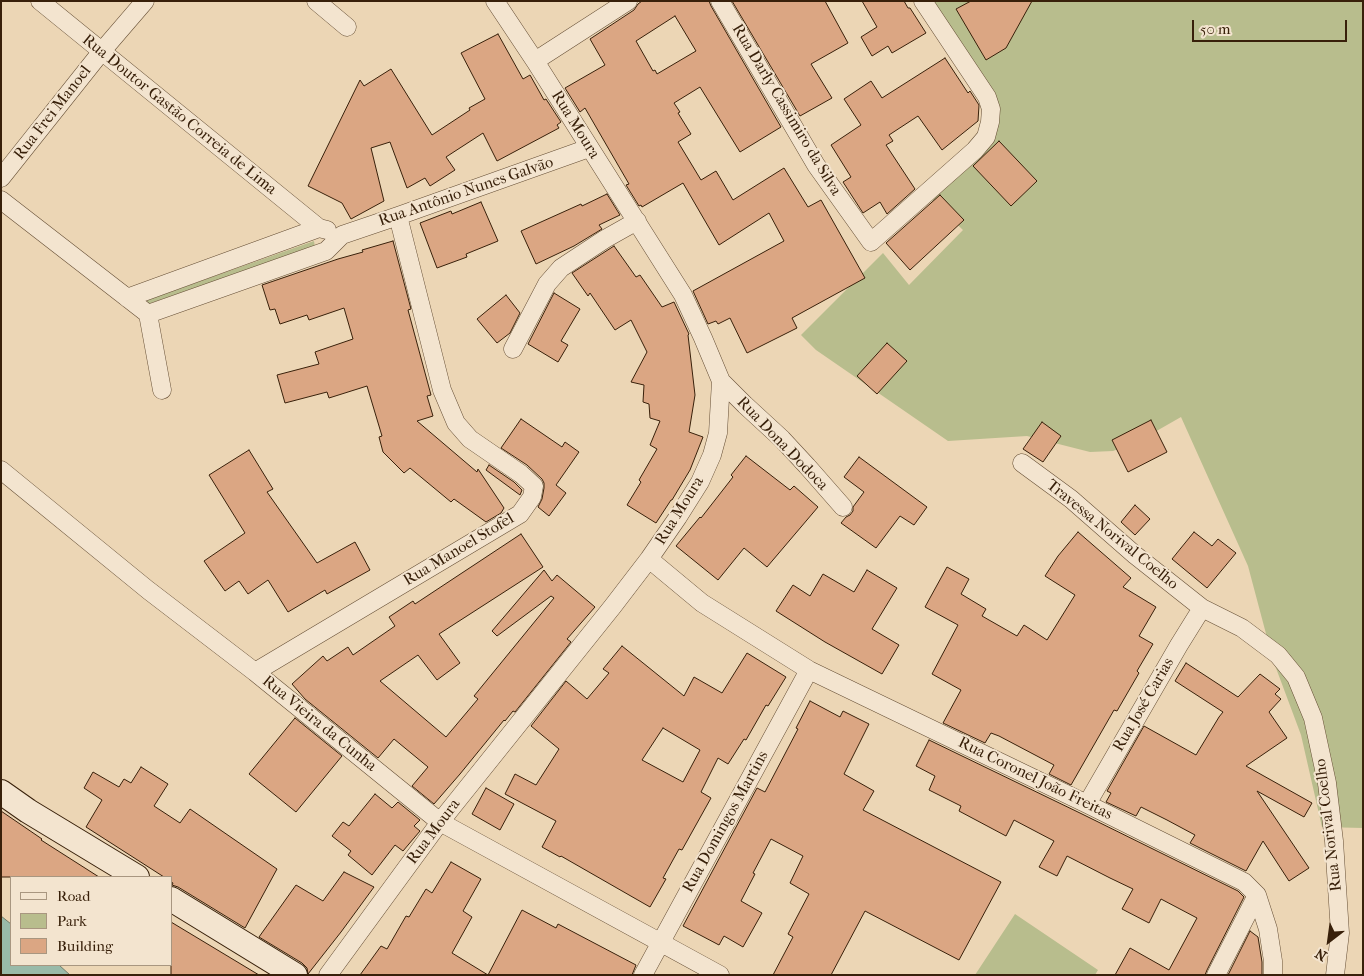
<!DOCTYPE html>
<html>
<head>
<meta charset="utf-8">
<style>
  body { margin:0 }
  #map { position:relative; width:1364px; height:976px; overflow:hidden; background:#ecd6b5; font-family:"IM FELL French Canon",serif }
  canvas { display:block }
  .frame { position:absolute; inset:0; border:2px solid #38200a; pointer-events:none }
  .legend { position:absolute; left:10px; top:876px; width:162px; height:90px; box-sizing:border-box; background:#f3e4cf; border:1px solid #a89680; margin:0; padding:6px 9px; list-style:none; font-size:15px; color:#38200a }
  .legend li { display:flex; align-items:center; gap:10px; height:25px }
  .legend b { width:25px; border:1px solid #a89680 }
  .north { position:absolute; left:1304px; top:916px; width:50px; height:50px; -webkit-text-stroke:4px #f3e4cf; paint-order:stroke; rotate:210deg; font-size:14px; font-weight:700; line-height:20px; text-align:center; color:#38200a }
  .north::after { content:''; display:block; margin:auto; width:18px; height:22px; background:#38200a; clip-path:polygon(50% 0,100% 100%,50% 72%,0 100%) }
  .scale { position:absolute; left:1192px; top:20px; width:155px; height:22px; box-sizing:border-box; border:2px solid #38200a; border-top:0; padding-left:6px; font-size:15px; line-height:18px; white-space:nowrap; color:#38200a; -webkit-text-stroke:4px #f3e4cf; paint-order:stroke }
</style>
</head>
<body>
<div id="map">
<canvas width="1364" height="976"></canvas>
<div class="frame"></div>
<ul class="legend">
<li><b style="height:6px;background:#f3e4cf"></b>Road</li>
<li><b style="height:14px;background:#b8bd8d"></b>Park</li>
<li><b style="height:14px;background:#dba683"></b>Building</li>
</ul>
<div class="north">N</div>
<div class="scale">50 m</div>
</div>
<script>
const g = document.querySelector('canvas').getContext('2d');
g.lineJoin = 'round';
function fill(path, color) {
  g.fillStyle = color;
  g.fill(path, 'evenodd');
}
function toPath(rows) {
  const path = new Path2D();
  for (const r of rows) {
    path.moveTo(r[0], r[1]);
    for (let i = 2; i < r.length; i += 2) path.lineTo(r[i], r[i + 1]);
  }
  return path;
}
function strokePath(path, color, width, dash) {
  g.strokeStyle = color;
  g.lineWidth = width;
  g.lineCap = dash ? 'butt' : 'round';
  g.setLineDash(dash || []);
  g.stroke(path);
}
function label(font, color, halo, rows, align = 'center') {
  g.font = font + ' "IM FELL French Canon",serif';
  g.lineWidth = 4;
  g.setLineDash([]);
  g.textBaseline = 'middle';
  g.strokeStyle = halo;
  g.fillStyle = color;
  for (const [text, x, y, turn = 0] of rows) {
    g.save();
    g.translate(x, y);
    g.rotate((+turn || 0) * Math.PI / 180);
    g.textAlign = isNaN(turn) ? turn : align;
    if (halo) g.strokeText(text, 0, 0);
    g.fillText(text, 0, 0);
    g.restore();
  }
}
const green = toPath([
  [931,1,1363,1,1363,828,1322,827,1301,735,1273,660,1248,566,1181,417,1139,441,1113,451,1090,452,1027,436,948,441,816,350,801,335,883,253,909,285,963,230,932,200,983,151,994,123],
  [314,241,315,247,148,304,144,301],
  [1015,914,1098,970,1095,975,975,975]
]);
const water = toPath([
  [1,916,11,924,11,965,59,965,70,975,1,975,1,916]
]);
const building = toPath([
  [642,1,709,1,711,6,781,127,740,152,700,87,674,103,680,112,678,113,691,134,678,142,701,180,716,171,733,200,784,168,808,207,821,200,865,278,792,318,797,328,747,353,730,318,718,324,716,321,708,324,693,291,784,241,769,213,719,245,683,183,642,207,641,205,639,206,626,185,629,184,585,108,580,112,565,88,605,65,590,39,634,10,638,4,642,1],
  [675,16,696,51,657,74,655,70,653,71,636,41,675,16],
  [732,1,825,1,848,43,811,64,832,98,800,116,732,1],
  [862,1,904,1,908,8,910,8,926,33,892,53,888,46,872,56,861,37,877,27,862,1],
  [971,1,1032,1,1006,48,986,60,956,9,971,1],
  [498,34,523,79,530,75,544,100,546,99,561,122,557,125,559,128,497,161,483,133,446,157,455,170,430,186,425,178,407,188,390,142,371,148,384,201,351,219,342,203,308,186,360,80,364,86,391,69,432,135,470,110,469,108,485,99,461,53,498,34],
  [945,58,968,93,970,91,979,105,978,121,942,150,918,116,889,135,893,141,886,145,915,189,887,214,880,202,863,213,843,182,851,177,831,145,861,125,844,99,871,81,882,98,945,58],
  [999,141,1037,181,1011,206,973,166,999,141],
  [607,194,620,215,599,225,602,229,574,246,536,264,521,231,581,204,582,206,607,194],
  [940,195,964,220,910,270,886,243,940,195],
  [481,202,498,241,466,254,467,257,437,268,420,223,451,211,452,214,481,202],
  [393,241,411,309,408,310,431,395,427,396,433,416,417,421,477,472,478,469,504,508,501,513,486,522,454,499,451,502,410,468,404,473,383,452,379,437,382,436,367,386,329,398,327,392,285,403,277,375,319,364,315,352,353,339,344,308,309,320,307,315,280,324,275,309,270,310,262,285,338,259,363,252,362,250,393,241],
  [614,246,636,277,640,275,662,307,674,302,689,334,688,335,695,395,689,432,703,437,690,470,672,500,671,500,656,523,627,505,641,482,639,480,657,449,650,445,660,421,650,418,649,404,643,402,644,385,631,382,647,352,631,320,615,330,590,293,588,296,572,273,614,246],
  [554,293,580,309,561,341,568,345,558,362,528,344,554,293],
  [506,295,520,313,510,333,497,343,477,319,506,295],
  [887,343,907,361,877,394,857,376,887,343],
  [521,419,562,447,565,442,579,452,556,485,566,493,549,516,538,507,542,499,544,488,544,483,542,479,527,465,501,448,521,419],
  [1151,420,1167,452,1128,472,1112,440,1151,420],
  [1042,422,1061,436,1043,462,1023,449,1042,422],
  [249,450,273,489,267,492,317,563,355,542,370,570,327,594,325,590,288,612,268,580,248,594,239,581,225,591,204,561,245,533,209,475,249,450],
  [746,456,790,490,794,486,818,507,767,567,744,548,718,580,676,546,700,517,701,518,733,477,731,475,746,456],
  [859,457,927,507,914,525,900,516,876,548,841,523,846,517,850,515,853,511,853,507,864,492,844,477,859,457],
  [489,465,514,482,522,490,520,495,486,470,489,465],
  [1135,505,1150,519,1135,535,1121,522,1135,505],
  [1078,532,1131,578,1123,587,1156,607,1139,636,1153,644,1137,671,1139,673,1117,711,1114,710,1071,785,1049,774,1054,765,999,736,991,733,985,743,943,723,961,690,932,674,958,625,925,607,947,567,969,579,961,594,986,609,982,616,1017,636,1024,625,1047,640,1075,595,1045,576,1058,556,1078,532],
  [1194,532,1212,546,1218,539,1236,553,1207,588,1172,559,1194,532],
  [521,534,543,567,439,634,460,663,437,680,418,655,380,681,446,737,478,699,474,696,554,598,551,596,497,636,492,631,544,570,552,581,557,575,595,607,567,639,571,642,515,712,513,711,505,721,504,720,460,774,434,804,412,786,428,767,394,739,378,758,305,699,292,684,323,656,327,661,348,647,353,655,395,626,389,617,413,601,415,604,521,534],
  [867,570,897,588,872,629,899,645,882,674,825,642,776,611,793,585,810,596,823,574,854,592,867,570],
  [622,646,684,696,694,677,722,693,747,653,786,677,768,706,766,705,746,740,744,739,728,764,718,758,701,792,711,798,682,850,679,849,663,878,666,879,650,907,561,856,560,857,542,847,556,821,505,794,515,774,536,785,559,749,531,726,566,681,587,699,609,673,603,669,622,646],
  [663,728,700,750,683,782,642,760,663,728],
  [1186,663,1238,697,1260,674,1280,689,1275,694,1281,699,1269,712,1287,738,1246,766,1312,803,1304,817,1257,791,1309,868,1289,881,1263,841,1246,871,1190,843,1195,835,1167,820,1141,807,1136,816,1106,802,1111,793,1107,791,1144,726,1196,755,1219,717,1223,712,1175,681,1186,663],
  [810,701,840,717,843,711,869,724,844,774,874,791,863,810,1001,882,959,960,865,911,831,975,773,975,793,937,788,934,809,894,790,883,803,856,771,839,753,873,755,874,741,901,762,913,743,947,724,936,719,945,683,926,757,788,765,792,798,729,796,728,810,701],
  [295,718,342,756,296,812,249,774,295,718],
  [929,740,1082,814,1238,891,1244,897,1207,970,1205,975,1115,975,1130,948,1169,970,1197,918,1161,899,1149,923,1122,909,1133,889,1110,878,1067,856,1057,876,1039,867,1054,841,1014,820,1006,836,959,811,961,806,929,790,935,776,916,766,929,740],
  [141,767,168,784,154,806,180,823,190,809,277,869,245,928,178,887,172,885,173,883,171,882,171,877,164,877,86,827,102,800,84,788,93,772,119,787,124,779,131,783,141,767],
  [486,788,514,804,500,830,472,814,486,788],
  [375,794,392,808,398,802,420,820,414,826,420,831,403,851,395,845,372,875,348,855,351,851,332,836,343,822,349,826,375,794],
  [1,811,42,839,41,840,99,877,1,877,1,811],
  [451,862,481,879,463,911,472,917,452,953,488,975,522,910,556,928,558,924,636,965,632,975,360,975,381,946,387,949,406,916,409,917,426,889,432,893,451,862],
  [344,872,374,887,341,932,308,974,307,968,302,963,259,937,296,885,323,901,344,872],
  [171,922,259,975,171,975,171,922],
  [1250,931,1258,937,1262,962,1262,975,1228,975,1250,931]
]);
const minor = toPath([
  [40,1,319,228],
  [316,1,347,27],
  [720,1,816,165,871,242,975,150,986,137,990,122,991,109,987,97,923,1],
  [535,61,628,1],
  [1,178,102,51,145,1],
  [1,200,148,314,326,251,342,235,398,216,589,148],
  [127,298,319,228,327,230],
  [148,314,162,390],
  [513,349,547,284,561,268,605,239,637,221],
  [721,381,745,405,782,439,807,466,843,507],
  [1022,463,1071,499,1135,555,1202,608,1242,628,1278,655,1296,677,1313,718,1327,783,1334,841,1340,933,1335,975],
  [1,470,148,590,255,672,440,822,720,975],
  [649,559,702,603,809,670,1087,804,1244,882,1257,895,1268,929,1273,961,1273,975],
  [255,672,520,514,532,497,534,486,521,474,470,439,456,423,442,390,398,216],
  [1087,804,1179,645,1202,608],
  [328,975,440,822,613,606,649,559,678,517,700,482,712,455,718,433,721,381,703,338,683,295,535,61,495,1],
  [643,975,809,670],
  [1216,975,1257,895]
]);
const secondary = toPath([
  [1,792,28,811,137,877],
  [171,899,295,975]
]);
const streetNames = [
  ["Rua Darly Cassimiro da Silva",786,110,59],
  ["Rua Frei Manoel",53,113,-52],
  ["Rua Doutor Gastão Correia de Lima",179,115,39],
  ["Rua Moura",575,125,58],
  ["Rua Antônio Nunes Galvão",466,192,-19],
  ["Rua Dona Dodoca",782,444,46],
  ["Rua Moura",680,511,-58],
  ["Travessa Norival Coelho",1112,535,39],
  ["Rua Manoel Stofel",459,550,-31],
  ["Rua José Carias",1144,705,-60],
  ["Rua Vieira da Cunha",319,724,39],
  ["Rua Coronel João Freitas",1035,779,26],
  ["Rua Domingos Martins",726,822,-61],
  ["Rua Norival Coelho",1329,825,-97],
  ["Rua Moura",434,832,-53]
];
fill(green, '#b8bd8d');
fill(water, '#99baa9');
strokePath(water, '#727c69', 1);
fill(building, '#dba683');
strokePath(building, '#38200a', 1);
strokePath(minor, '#654e35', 19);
strokePath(secondary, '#38200a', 26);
strokePath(minor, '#f3e4cf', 18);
strokePath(secondary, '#f3e4cf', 24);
label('16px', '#38200a', '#f3e4cf', streetNames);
</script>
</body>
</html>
